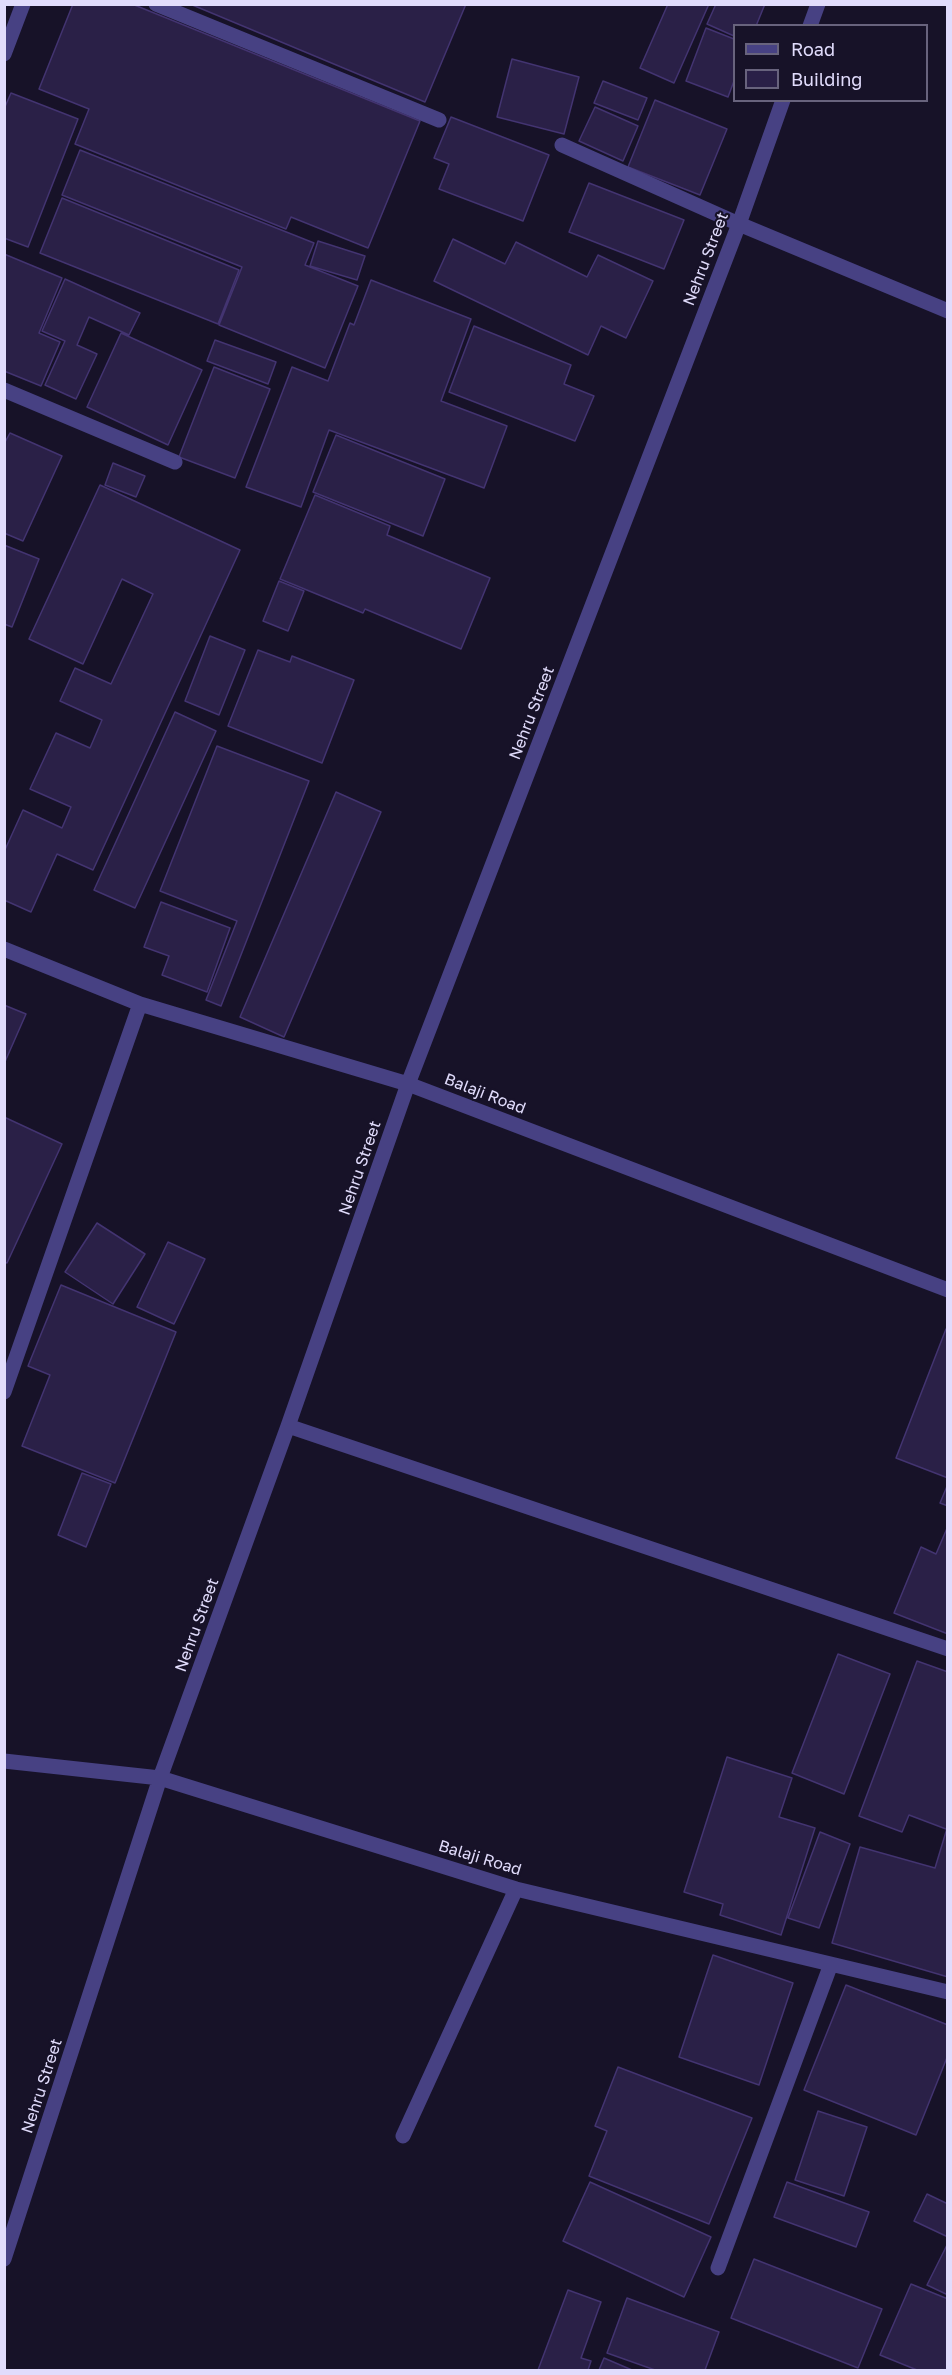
<!DOCTYPE html>
<html>
<head>
<meta charset="utf-8">
<style>
  body { margin:0 }
  #map { position:relative; width:952px; height:2375px; overflow:hidden; background:#171228; font-family:"Golos Text",sans-serif }
  canvas { display:block }
  .frame { position:absolute; inset:0; border:6px solid #e1dcfc; pointer-events:none }
  .legend { position:absolute; left:733px; top:24px; width:195px; height:78px; box-sizing:border-box; background:#171228; border:2px solid #68637d; margin:0; padding:8px 10px; list-style:none; font-size:18px; color:#e1dcfc }
  .legend li { display:flex; align-items:center; gap:12px; height:30px }
  .legend b { width:30px; border:2px solid #68637d }
</style>
</head>
<body>
<div id="map">
<canvas width="952" height="2375"></canvas>
<div class="frame"></div>
<ul class="legend">
<li><b style="height:8px;background:#474183"></b>Road</li>
<li><b style="height:16px;background:#2a2047"></b>Building</li>
</ul>
</div>
<script>
const g = document.querySelector('canvas').getContext('2d');
g.lineJoin = 'round';
function fill(path, color) {
  g.fillStyle = color;
  g.fill(path, 'evenodd');
}
function toPath(rows) {
  const path = new Path2D();
  for (const r of rows) {
    path.moveTo(r[0], r[1]);
    for (let i = 2; i < r.length; i += 2) path.lineTo(r[i], r[i + 1]);
  }
  return path;
}
function strokePath(path, color, width, dash) {
  g.strokeStyle = color;
  g.lineWidth = width;
  g.lineCap = dash ? 'butt' : 'round';
  g.setLineDash(dash || []);
  g.stroke(path);
}
function label(font, color, halo, rows, align = 'center') {
  g.font = font + ' "Golos Text",sans-serif';
  g.lineWidth = 4.5;
  g.setLineDash([]);
  g.textBaseline = 'middle';
  g.strokeStyle = halo;
  g.fillStyle = color;
  for (const [text, x, y, turn = 0] of rows) {
    g.save();
    g.translate(x, y);
    g.rotate((+turn || 0) * Math.PI / 180);
    g.textAlign = isNaN(turn) ? turn : align;
    if (halo) g.strokeText(text, 0, 0);
    g.fillText(text, 0, 0);
    g.restore();
  }
}
const building = toPath([
  [73,4,132,4,420,121,368,248,291,217,286,229,75,144,89,109,39,89,73,4],
  [190,4,466,4,425,102,190,4],
  [668,4,709,4,674,83,640,68,668,4],
  [716,4,765,4,756,26,734,26,734,36,707,24,716,4],
  [706,28,734,39,734,81,728,97,686,81,706,28],
  [512,59,579,77,564,134,497,117,512,59],
  [603,81,647,98,638,120,594,103,603,81],
  [11,93,78,119,28,247,4,238,4,109,11,93],
  [655,100,727,129,700,195,628,167,655,100],
  [595,107,638,126,623,161,579,141,595,107],
  [451,117,549,155,523,221,439,189,449,164,434,158,451,117],
  [80,150,314,243,305,265,358,286,325,368,219,325,242,267,62,195,80,150],
  [589,183,684,220,664,269,569,232,589,183],
  [62,198,239,270,218,324,40,253,62,198],
  [453,239,505,264,516,242,587,277,598,255,653,281,626,338,601,326,588,355,434,281,453,239],
  [318,241,365,256,357,280,310,266,318,241],
  [4,254,62,278,39,333,60,342,41,386,4,371,4,254],
  [65,279,140,313,129,335,89,317,77,345,97,354,76,399,45,385,65,341,42,331,65,279],
  [371,280,471,319,441,401,507,426,484,488,329,430,301,507,246,487,292,367,328,381,350,323,354,325,371,280],
  [474,326,571,365,564,384,594,396,575,441,449,392,474,326],
  [121,333,202,370,168,445,87,407,121,333],
  [215,340,276,362,268,384,207,361,215,340],
  [214,367,270,389,235,478,179,457,214,367],
  [10,433,62,456,23,541,4,533,4,444,10,433],
  [336,435,445,479,423,536,313,492,336,435],
  [113,463,145,476,136,497,105,485,113,463],
  [100,485,240,550,93,870,57,854,31,912,4,900,4,852,23,810,62,828,71,807,30,789,56,733,90,748,102,720,60,701,75,668,111,684,153,594,122,579,83,664,29,639,100,485],
  [315,495,390,526,387,535,490,578,461,649,365,609,363,613,280,579,315,495],
  [4,545,39,559,12,627,4,624,4,545],
  [279,581,304,591,288,631,263,621,279,581],
  [210,636,245,650,219,715,185,701,210,636],
  [258,650,290,662,292,656,354,680,322,763,228,726,258,650],
  [175,712,216,731,135,908,94,890,175,712],
  [217,746,309,781,221,1006,206,1000,237,921,160,891,217,746],
  [336,792,381,812,284,1037,240,1017,336,792],
  [161,902,230,928,207,992,162,975,169,956,144,947,161,902],
  [4,1005,26,1014,4,1064,4,1005],
  [4,1117,62,1144,7,1263,4,1262,4,1117],
  [97,1223,145,1254,113,1304,65,1272,97,1223],
  [168,1242,205,1259,174,1324,137,1307,168,1242],
  [61,1285,176,1332,115,1483,22,1446,50,1375,28,1366,61,1285],
  [946,1329,948,1330,948,1478,896,1458,946,1329],
  [82,1473,111,1484,86,1547,58,1535,82,1473],
  [948,1484,948,1506,940,1503,948,1484],
  [948,1526,948,1634,894,1613,921,1547,936,1554,948,1526],
  [838,1654,890,1674,844,1794,792,1773,838,1654],
  [917,1661,948,1672,948,1825,946,1829,909,1815,902,1832,859,1816,917,1661],
  [727,1757,792,1778,779,1817,815,1828,781,1935,720,1915,723,1904,684,1892,727,1757],
  [948,1825,948,1977,832,1943,860,1847,935,1868,948,1825],
  [820,1832,850,1844,819,1928,788,1918,820,1832],
  [713,1955,793,1983,759,2085,679,2057,713,1955],
  [846,1985,948,2025,948,2055,916,2135,804,2090,846,1985],
  [618,2067,752,2118,709,2224,589,2176,607,2131,595,2126,618,2067],
  [818,2111,867,2127,844,2196,795,2180,818,2111],
  [590,2182,711,2237,684,2297,563,2241,590,2182],
  [787,2182,869,2212,856,2247,774,2217,787,2182],
  [927,2194,948,2204,948,2237,914,2221,927,2194],
  [948,2243,948,2295,927,2285,948,2243],
  [754,2259,882,2309,858,2368,731,2318,754,2259],
  [911,2284,948,2299,948,2370,917,2370,880,2355,911,2284],
  [568,2290,601,2302,581,2358,591,2361,588,2370,538,2370,568,2290],
  [627,2298,719,2332,705,2370,655,2370,607,2353,627,2298],
  [604,2358,632,2370,599,2370,604,2358]
]);
const street = toPath([
  [156,4,439,120],
  [810,26,818,4],
  [4,54,23,4],
  [562,145,739,224,948,311],
  [4,390,175,462],
  [4,949,140,1004,408,1084,948,1290],
  [4,1392,140,1004],
  [288,1426,948,1649],
  [4,1761,160,1778,516,1889,948,1992],
  [403,2136,516,1889],
  [4,2259,160,1778,288,1426,408,1084,739,224,783,100],
  [718,2268,831,1964]
]);
const streetNames = [
  ["Nehru Street",706,259,-69],
  ["Nehru Street",532,713,-69],
  ["Balaji Road",485,1094,21],
  ["Nehru Street",360,1168,-71],
  ["Nehru Street",197,1625,-70],
  ["Balaji Road",480,1858,17],
  ["Nehru Street",42,2086,-72]
];
fill(building, '#2a2047');
strokePath(building, '#433471', 1.5);
strokePath(street, '#474183', 15);
label('16px', '#e1dcfc', '#171228', streetNames);
</script>
</body>
</html>
